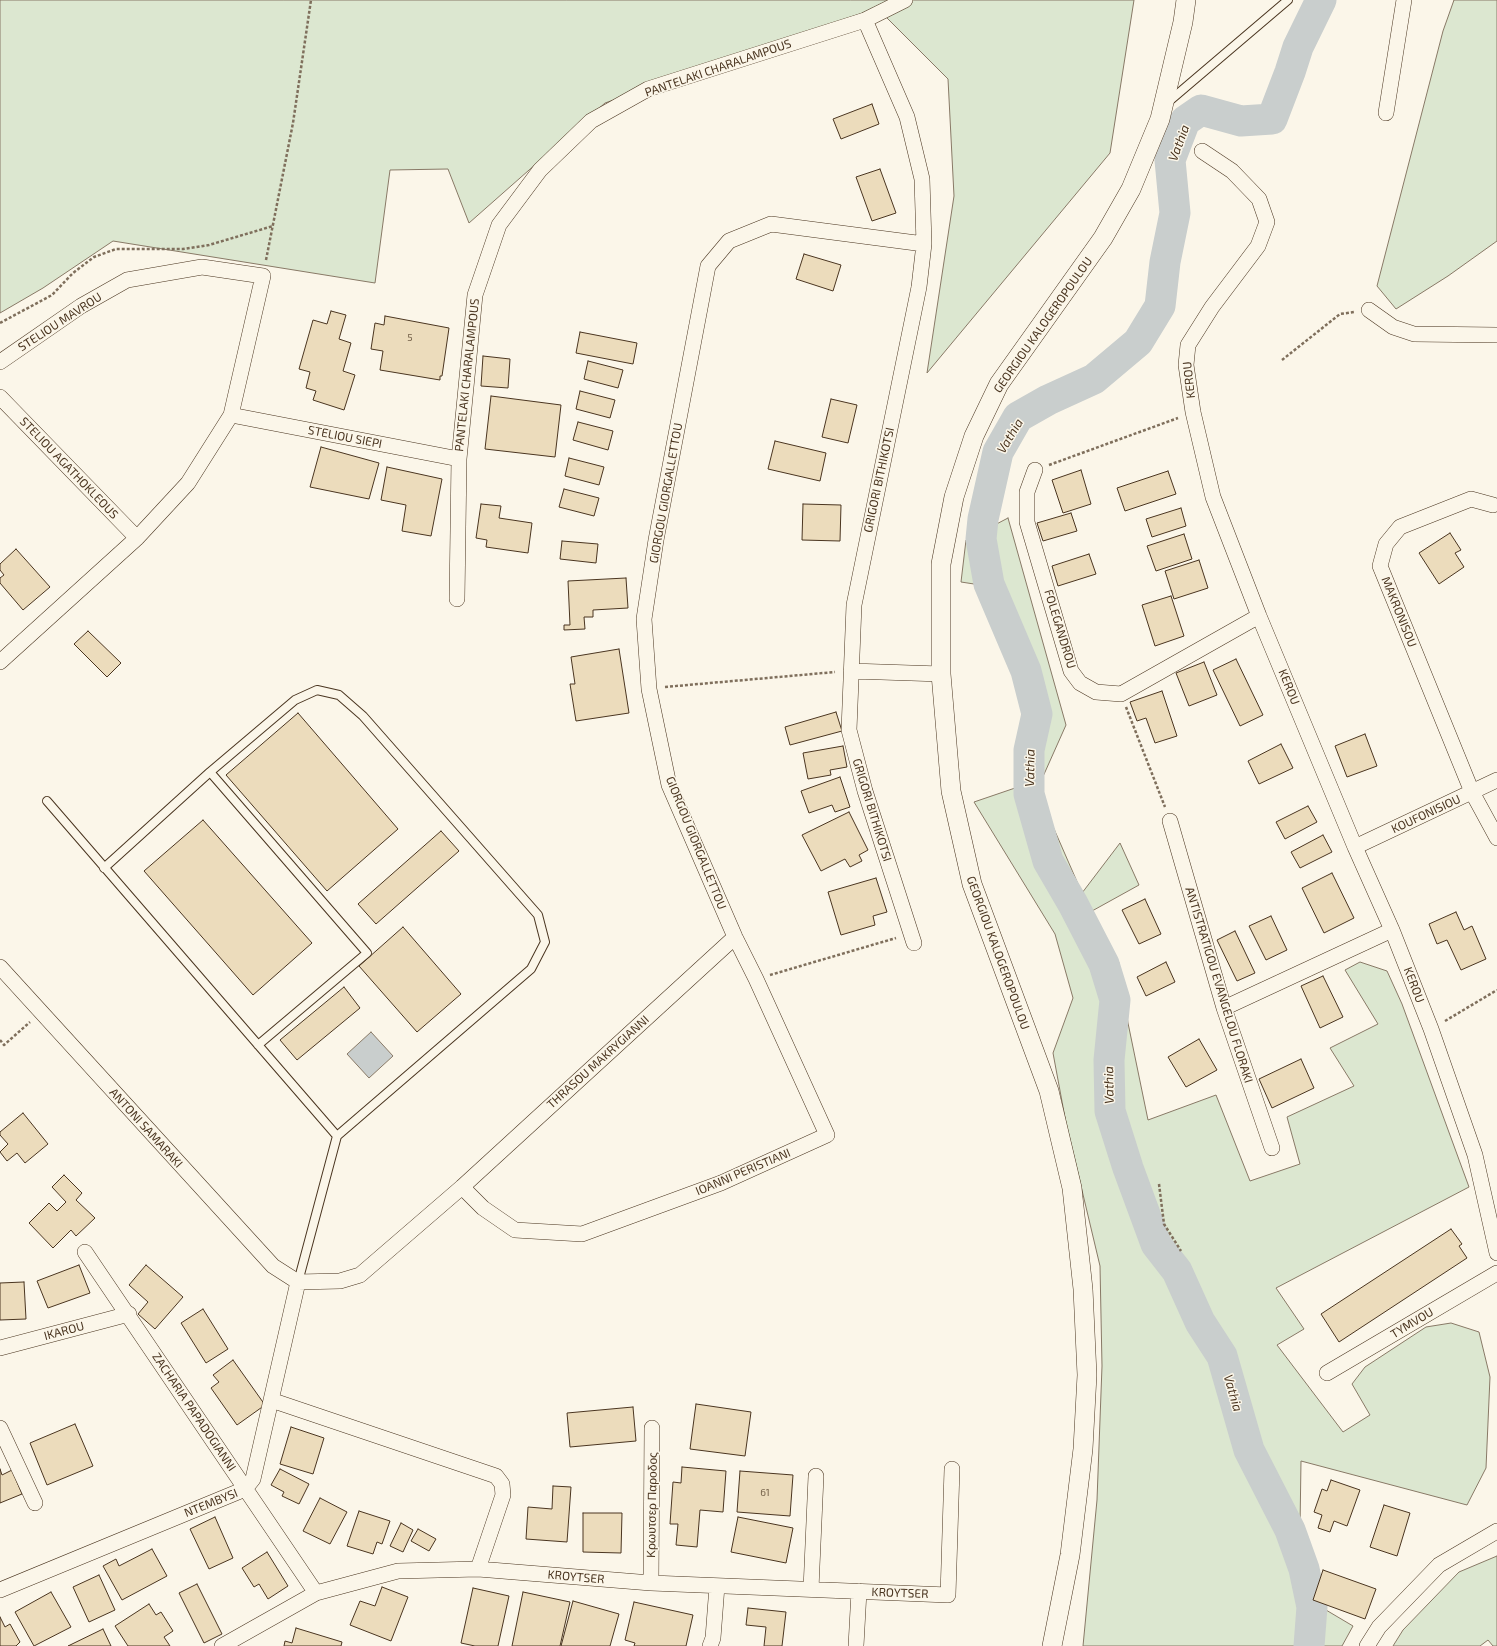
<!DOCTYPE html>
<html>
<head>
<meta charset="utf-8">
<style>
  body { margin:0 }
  canvas { display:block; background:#fbf6e9 }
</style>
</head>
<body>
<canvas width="1497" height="1646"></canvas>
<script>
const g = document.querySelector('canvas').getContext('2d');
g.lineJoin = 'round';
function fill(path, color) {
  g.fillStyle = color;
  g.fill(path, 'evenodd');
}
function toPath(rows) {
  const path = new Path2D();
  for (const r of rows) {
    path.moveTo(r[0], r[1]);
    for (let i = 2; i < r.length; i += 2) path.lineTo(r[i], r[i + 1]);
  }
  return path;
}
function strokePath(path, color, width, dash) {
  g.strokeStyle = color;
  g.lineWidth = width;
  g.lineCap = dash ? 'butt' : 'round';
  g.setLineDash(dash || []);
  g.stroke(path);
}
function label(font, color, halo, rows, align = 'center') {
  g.font = font + ' "Exo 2",sans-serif';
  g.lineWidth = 3;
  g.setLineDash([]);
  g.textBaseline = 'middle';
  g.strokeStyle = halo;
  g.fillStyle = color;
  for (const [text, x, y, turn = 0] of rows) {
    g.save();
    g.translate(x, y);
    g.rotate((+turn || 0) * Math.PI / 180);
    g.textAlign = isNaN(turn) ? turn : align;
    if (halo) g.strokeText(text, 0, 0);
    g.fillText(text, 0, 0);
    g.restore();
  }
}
const green = toPath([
  [0,0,1134,0,1110,153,927,373,954,196,948,79,877,8,605,103,469,223,448,169,390,170,375,283,113,241,43,288,0,313,0,0],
  [1454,0,1497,0,1497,241,1448,276,1396,309,1377,286,1443,31,1454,0],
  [1008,518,1066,725,1037,790,1082,893,1120,843,1139,885,1092,911,1119,963,1128,1023,1148,1120,1216,1095,1250,1181,1300,1164,1287,1117,1354,1086,1330,1048,1378,1024,1345,970,1360,962,1387,971,1402,1004,1469,1187,1276,1288,1304,1329,1277,1345,1343,1432,1370,1415,1352,1384,1365,1367,1426,1327,1451,1323,1479,1332,1490,1377,1486,1468,1467,1505,1301,1461,1299,1594,1353,1626,1342,1646,1083,1646,1097,1500,1102,1366,1100,1266,1066,1123,1053,1053,1073,998,1055,934,974,802,1018,787,1022,710,1000,588,961,582,966,540,1008,518],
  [1497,1556,1497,1646,1493,1646,1488,1640,1480,1646,1393,1646,1403,1630,1459,1572,1497,1556]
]);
const water = toPath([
  [371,1032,393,1056,369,1078,347,1054,371,1032]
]);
const river = toPath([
  [1309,1646,1312,1607,1304,1569,1290,1530,1249,1450,1222,1356,1200,1322,1177,1271,1156,1244,1128,1168,1110,1111,1109,1060,1115,1000,1104,964,1073,904,1048,861,1029,794,1029,750,1037,714,1026,671,989,584,981,539,983,519,998,452,1018,417,1048,400,1094,379,1138,342,1160,306,1165,262,1175,213,1170,160,1185,121,1201,110,1241,121,1272,119,1290,72,1298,47,1321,0]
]);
const building = toPath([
  [872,104,879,124,841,139,833,119,872,104],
  [880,169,896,213,872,221,856,177,880,169],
  [804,254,841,265,833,291,796,279,804,254],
  [331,311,346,315,339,339,351,343,343,371,355,375,344,410,313,400,316,391,306,388,310,372,299,369,313,320,327,324,331,311],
  [385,316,449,328,442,376,440,376,440,380,380,370,383,351,371,349,375,323,384,325,385,316],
  [580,332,637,343,633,364,576,353,580,332],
  [483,356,510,359,508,388,481,386,483,356],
  [588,361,623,370,618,388,584,379,588,361],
  [580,391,615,400,610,418,576,409,580,391],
  [491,396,561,405,555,457,485,449,491,396],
  [831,399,857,405,848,443,822,437,831,399],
  [578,422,613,431,608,450,573,440,578,422],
  [775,441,826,453,820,481,768,469,775,441],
  [321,447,379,463,369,499,310,487,321,447],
  [569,458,604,467,599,485,565,476,569,458],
  [387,467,442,479,431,536,402,531,406,505,381,500,387,467],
  [1081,470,1091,504,1063,513,1052,480,1081,470],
  [1168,471,1176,494,1125,511,1117,488,1168,471],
  [564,489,599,498,594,516,559,507,564,489],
  [481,504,501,506,499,518,532,523,528,553,486,547,487,540,476,538,481,504],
  [803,504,841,505,840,541,802,540,803,504],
  [1181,508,1186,526,1152,537,1146,519,1181,508],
  [1071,513,1077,531,1043,541,1037,523,1071,513],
  [1450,533,1461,550,1455,553,1464,567,1439,584,1419,553,1450,533],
  [1184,534,1192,559,1156,571,1147,546,1184,534],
  [562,541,598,544,596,563,560,559,562,541],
  [16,549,50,587,23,610,0,583,0,578,4,575,0,570,0,564,16,549],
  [1089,554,1096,574,1058,586,1052,566,1089,554],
  [1199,560,1208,588,1174,599,1165,571,1199,560],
  [626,578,628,608,593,610,593,617,584,617,585,629,564,630,564,625,570,625,568,581,626,578],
  [1171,596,1184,636,1155,646,1142,605,1171,596],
  [88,631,121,663,107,677,74,644,88,631],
  [619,649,629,713,576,721,570,684,575,684,571,657,619,649],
  [1236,659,1263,715,1240,726,1213,670,1236,659],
  [1204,662,1217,695,1189,706,1176,673,1204,662],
  [1162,691,1177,736,1155,743,1146,718,1137,721,1130,702,1162,691],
  [836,712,842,731,790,745,785,727,836,712],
  [298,713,398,829,327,891,226,775,298,713],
  [1365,734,1377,766,1347,777,1335,746,1365,734],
  [1281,744,1293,768,1259,784,1248,761,1281,744],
  [843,746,847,767,830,770,831,775,808,779,803,753,843,746],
  [840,777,850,807,835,812,832,805,809,813,801,791,840,777],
  [1308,806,1317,822,1285,839,1276,822,1308,806],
  [849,812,868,850,859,855,862,861,850,867,845,859,821,871,802,835,849,812],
  [203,820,312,943,253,995,144,871,203,820],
  [441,831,459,851,376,924,358,904,441,831],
  [1323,835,1332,852,1300,868,1291,852,1323,835],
  [1332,873,1354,918,1324,933,1302,888,1332,873],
  [876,878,887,912,873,916,875,925,841,935,828,892,876,878],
  [1145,899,1161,934,1139,944,1122,910,1145,899],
  [1456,912,1464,930,1472,926,1486,959,1461,970,1447,940,1437,944,1429,924,1456,912],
  [1271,916,1287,950,1266,960,1249,926,1271,916],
  [403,927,461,994,417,1032,359,966,403,927],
  [1235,931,1255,973,1237,981,1217,940,1235,931],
  [1166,962,1175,982,1146,996,1137,977,1166,962],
  [1323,976,1343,1017,1320,1028,1301,986,1323,976],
  [344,987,360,1008,297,1060,280,1040,344,987],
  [1199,1039,1217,1070,1186,1087,1168,1057,1199,1039],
  [1301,1059,1314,1088,1272,1108,1259,1079,1301,1059],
  [23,1113,48,1144,25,1163,17,1153,7,1161,0,1152,8,1144,0,1135,0,1132,23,1113],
  [64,1175,82,1193,76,1200,95,1218,76,1236,71,1230,53,1248,29,1223,49,1203,57,1211,66,1202,52,1187,64,1175],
  [1451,1229,1462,1244,1459,1246,1467,1258,1339,1342,1321,1314,1451,1229],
  [79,1265,90,1293,48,1308,37,1281,79,1265],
  [146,1265,183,1297,155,1329,138,1314,148,1302,129,1285,146,1265],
  [24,1282,26,1319,0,1320,0,1283,24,1282],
  [203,1309,228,1349,206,1363,181,1323,203,1309],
  [233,1360,265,1405,237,1425,211,1388,219,1382,213,1375,233,1360],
  [696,1404,751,1412,745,1456,690,1449,696,1404],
  [633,1407,636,1441,570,1447,567,1413,633,1407],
  [75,1424,93,1466,47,1485,30,1443,75,1424],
  [291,1427,324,1438,313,1474,280,1464,291,1427],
  [682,1467,726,1471,723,1512,700,1510,697,1547,676,1545,678,1524,670,1524,673,1482,681,1483,682,1467],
  [0,1469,2,1475,12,1470,22,1494,0,1503,0,1469],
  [280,1469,309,1484,299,1504,282,1496,284,1492,271,1485,280,1469],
  [740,1471,793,1475,790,1516,737,1512,740,1471],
  [1331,1480,1360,1490,1347,1526,1334,1521,1330,1532,1318,1528,1322,1515,1314,1512,1322,1489,1327,1491,1331,1480],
  [553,1486,571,1487,567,1542,526,1539,528,1507,552,1509,553,1486],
  [320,1498,347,1512,330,1544,303,1531,320,1498],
  [1384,1505,1410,1513,1397,1556,1370,1547,1384,1505],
  [359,1511,390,1521,382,1544,377,1542,373,1554,347,1546,359,1511],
  [583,1513,622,1513,621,1553,583,1552,583,1513],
  [215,1517,233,1558,209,1569,190,1529,215,1517],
  [738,1517,793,1528,786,1563,731,1552,738,1517],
  [401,1523,413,1530,403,1552,390,1546,401,1523],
  [418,1529,436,1539,429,1551,411,1541,418,1529],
  [152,1549,167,1576,122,1600,103,1566,116,1559,119,1566,152,1549],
  [267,1552,288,1586,268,1599,259,1584,254,1587,242,1568,267,1552],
  [1323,1570,1376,1589,1365,1619,1313,1600,1323,1570],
  [99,1575,115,1610,89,1622,73,1587,99,1575],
  [197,1584,222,1634,204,1643,179,1593,197,1584],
  [382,1587,408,1597,391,1641,350,1625,360,1601,375,1606,382,1587],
  [473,1588,509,1596,498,1646,475,1646,461,1643,473,1588],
  [51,1592,71,1627,34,1646,15,1612,51,1592],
  [523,1592,570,1602,560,1646,512,1646,523,1592],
  [573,1601,619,1614,610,1646,561,1646,573,1601],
  [634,1602,693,1615,686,1646,634,1646,635,1643,625,1640,634,1602],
  [149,1604,156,1615,161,1612,173,1631,164,1637,170,1646,128,1646,115,1626,149,1604],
  [748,1608,786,1612,782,1646,764,1646,766,1627,746,1625,748,1608],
  [0,1617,5,1627,10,1624,20,1642,16,1646,0,1646,0,1617],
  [296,1628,342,1642,341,1646,284,1646,285,1641,292,1643,296,1628],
  [103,1629,111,1646,68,1646,103,1629]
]);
const path = toPath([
  [266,260,293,123,311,0],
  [0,323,52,295,73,273,94,257,116,249,183,249,209,245,273,226],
  [1282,360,1340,314,1354,312],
  [1049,465,1178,418],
  [665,687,835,672],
  [1126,707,1165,807],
  [770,975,896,938],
  [1445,1021,1497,990],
  [0,1040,4,1045,30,1022],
  [1159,1184,1164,1224,1181,1251]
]);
const service = toPath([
  [1167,103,1288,0],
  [210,772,367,953,258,1045],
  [47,801,337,1136,298,1282],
  [104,868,210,772,295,700,317,690,339,695,363,716,538,915,545,942,531,969,337,1136]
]);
const minor = toPath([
  [865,20,907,117,922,179,924,244,919,287,854,605,849,730,865,791,914,943],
  [1386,113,1404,0],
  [1202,151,1232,171,1259,199,1267,222,1258,246,1212,307,1188,345,1186,365,1193,412,1213,497,1259,616,1355,847,1392,930,1431,1029,1475,1155,1497,1253],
  [1369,310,1393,327,1414,334,1497,335],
  [0,362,81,306,127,280,202,267,263,276,231,415,188,483,137,538,0,662],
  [0,397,137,538],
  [231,415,459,459],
  [1035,470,1027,492,1027,522,1071,671,1080,683,1096,692,1121,694,1259,616],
  [1493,505,1471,499,1400,527,1386,544,1380,566,1472,792,1497,838],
  [457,599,459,459,475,295,499,225,540,170,591,121,648,89,865,20,905,0],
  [851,671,941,674],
  [1170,821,1224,1008,1272,1148],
  [1355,847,1497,780],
  [0,967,273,1266,298,1282],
  [1224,1008,1392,930],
  [462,1187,483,1208,515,1230,582,1234,721,1183,827,1135,756,979,735,937,669,785,649,689,644,619,656,540,708,266,729,241,771,224,924,244],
  [85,1252,316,1593],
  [298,1282,340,1281,360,1275,462,1187,735,937],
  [0,1348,129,1314],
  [1327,1373,1497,1273],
  [271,1400,496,1476,502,1484,503,1495,478,1569],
  [0,1428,35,1503],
  [651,1583,652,1428],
  [811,1589,816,1476],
  [0,1590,245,1489,253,1479,298,1282],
  [222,1646,316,1593,398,1571,478,1569,651,1583,948,1595,952,1469],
  [710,1646,713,1638,717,1586],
  [856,1646,859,1591],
  [1367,1646,1379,1627,1439,1565,1497,1531]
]);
const tertiary = toPath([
  [1052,1646,1070,1555,1083,1449,1087,1375,1083,1289,1072,1188,1049,1091,972,884,951,791,941,674,941,564,954,497,974,436,999,384,1103,238,1131,189,1160,119,1183,22,1186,0]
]);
const numberNames = [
  ["5",410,338],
  ["61",765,1493]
];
const streetNames = [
  ["PANTELAKI CHARALAMPOUS",718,68,-19],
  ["STELIOU MAVROU",60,322,-33],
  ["GEORGIOU KALOGEROPOULOU",1043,325,-55],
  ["PANTELAKI CHARALAMPOUS",467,375,-84],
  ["KEROU",1189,380,-96],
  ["STELIOU SIEPI",345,437,11],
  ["STELIOU AGATHOKLEOUS",69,468,46],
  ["GRIGORI BITHIKOTSI",879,480,-78],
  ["GIORGOU GIORGALLETTOU",666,493,-80],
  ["MAKRONISOU",1399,612,68],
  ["FOLEGANDROU",1060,629,73],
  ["KEROU",1289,687,68],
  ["GRIGORI BITHIKOTSI",872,810,73],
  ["KOUFONISIOU",1426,814,-25],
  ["GIORGOU GIORGALLETTOU",696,843,68],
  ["GEORGIOU KALOGEROPOULOU",998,953,70],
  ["ANTISTRATIGOU EVANGELOU FLORAKI",1219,985,73],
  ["KEROU",1414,985,69],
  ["THRASOU MAKRYGIANNI",598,1062,-42],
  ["ANTONI SAMARAKI",146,1128,48],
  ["IOANNI PERISTIANI",743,1172,-23],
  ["TYMVOU",1412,1323,-31],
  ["IKAROU",64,1331,-15],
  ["ZACHARIA PAPADOGIANNI",194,1412,56],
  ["NTEMBYSI",211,1503,-22],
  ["Κρωυτσερ Παροδος",652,1505,-89],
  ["KROYTSER",576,1577,5],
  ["KROYTSER",900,1593,2]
];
const waterNames = [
  ["Vathia",1179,143,-70],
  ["Vathia",1010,436,-59],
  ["Vathia",1030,768,-89],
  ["Vathia",1109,1085,-91],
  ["Vathia",1233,1393,74]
];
fill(green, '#dce7d0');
strokePath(green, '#887966', 1);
fill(water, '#c9cecd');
strokePath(water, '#887966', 1);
strokePath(river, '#c9cecd', 31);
fill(building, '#ecdcbc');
strokePath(building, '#4a3520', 1);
strokePath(service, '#4a3520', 10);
strokePath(minor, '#4a3520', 16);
strokePath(tertiary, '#4a3520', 20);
strokePath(path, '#7f6f5c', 2.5, [3, 2]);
strokePath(service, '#fbf6e9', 8);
strokePath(minor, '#fbf6e9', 15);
strokePath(tertiary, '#fbf6e9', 19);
label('10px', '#725f47', null, numberNames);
label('12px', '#4a3520', '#fbf6e9', streetNames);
label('italic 13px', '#4a3520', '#fbf6e9', waterNames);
</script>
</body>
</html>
